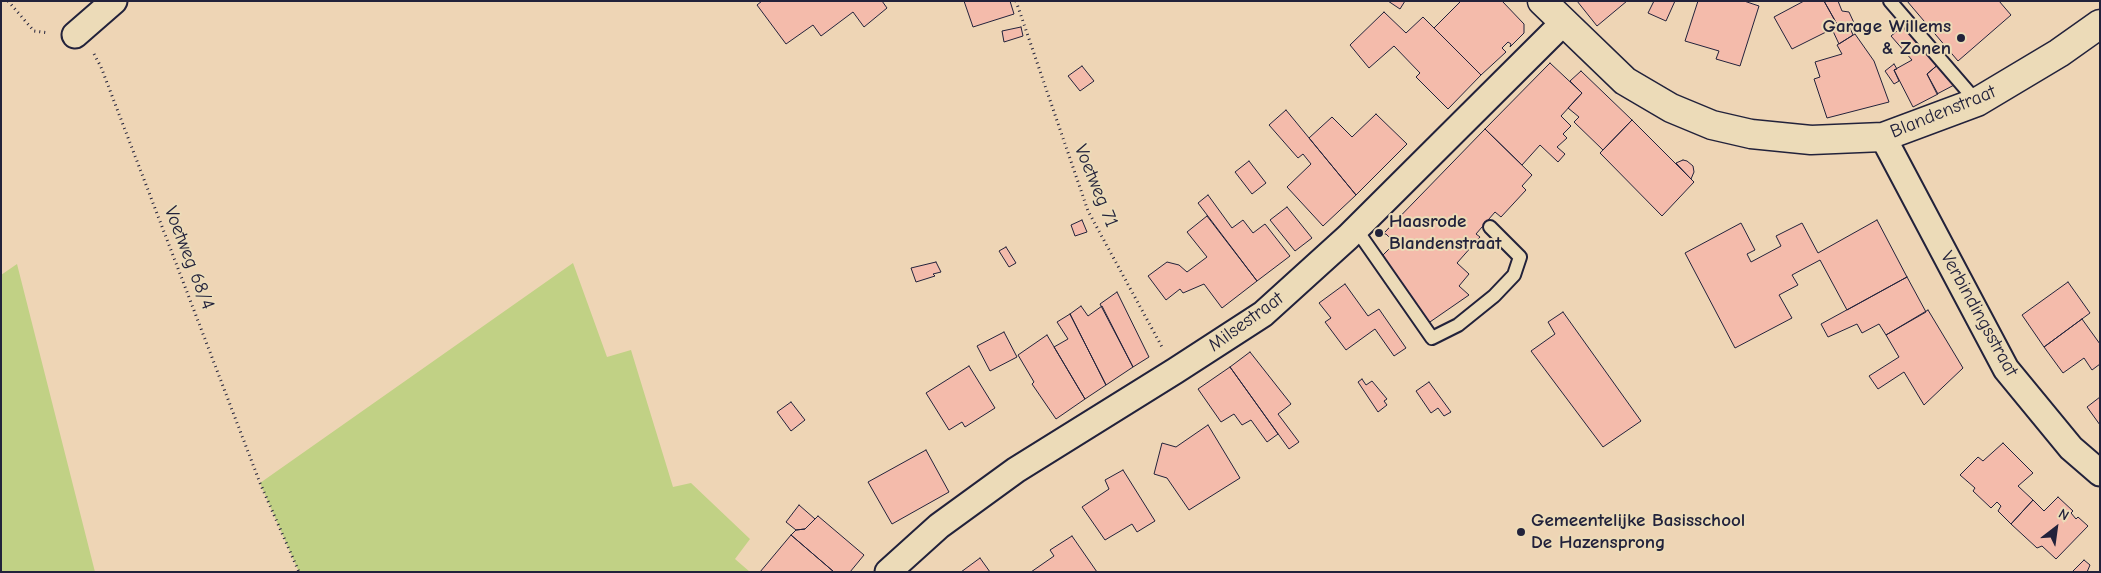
<!DOCTYPE html>
<html>
<head>
<meta charset="utf-8">
<style>
  body { margin:0 }
  #map { position:relative; width:2101px; height:573px; overflow:hidden; background:#eed5b5; font-family:"Comic Neue",sans-serif }
  canvas { display:block }
  .frame { position:absolute; inset:0; border:2px solid #22223b; pointer-events:none }
  .north { position:absolute; left:2031px; top:503px; width:50px; height:50px; -webkit-text-stroke:4px #ecdbb8; paint-order:stroke; rotate:30deg; font-size:14px; font-weight:700; line-height:20px; text-align:center; color:#22223b }
  .north::after { content:''; display:block; margin:auto; width:18px; height:22px; background:#22223b; clip-path:polygon(50% 0,100% 100%,50% 72%,0 100%) }
</style>
</head>
<body>
<div id="map">
<canvas width="2101" height="573"></canvas>
<div class="frame"></div>
<div class="north">N</div>
</div>
<script>
const g = document.querySelector('canvas').getContext('2d');
g.lineJoin = 'round';
function fill(path, color) {
  g.fillStyle = color;
  g.fill(path, 'evenodd');
}
function toPath(rows) {
  const path = new Path2D();
  for (const r of rows) {
    path.moveTo(r[0], r[1]);
    for (let i = 2; i < r.length; i += 2) path.lineTo(r[i], r[i + 1]);
  }
  return path;
}
function strokePath(path, color, width, dash) {
  g.strokeStyle = color;
  g.lineWidth = width;
  g.lineCap = dash ? 'butt' : 'round';
  g.setLineDash(dash || []);
  g.stroke(path);
}
function label(font, color, halo, rows, align = 'center') {
  g.font = font + ' "Comic Neue",sans-serif';
  g.lineWidth = 4;
  g.setLineDash([]);
  g.textBaseline = 'middle';
  g.strokeStyle = halo;
  g.fillStyle = color;
  for (const [text, x, y, turn = 0] of rows) {
    g.save();
    g.translate(x, y);
    g.rotate((+turn || 0) * Math.PI / 180);
    g.textAlign = isNaN(turn) ? turn : align;
    if (halo) g.strokeText(text, 0, 0);
    g.fillText(text, 0, 0);
    g.restore();
  }
}
const green = toPath([
  [573,263,607,357,631,350,673,487,691,483,750,539,735,559,750,572,299,572,260,483],
  [17,264,95,572,1,572,1,275]
]);
const building = toPath([
  [762,1,882,1,887,8,864,27,853,12,821,36,813,25,786,44,757,5,762,1],
  [964,1,1010,1,1014,14,973,27,964,1],
  [1388,1,1405,1,1400,9,1388,1],
  [1461,1,1502,1,1524,24,1524,33,1510,47,1511,44,1508,42,1502,48,1506,52,1481,75,1434,28,1461,1],
  [1577,1,1627,1,1597,26,1577,1],
  [1654,1,1675,1,1666,21,1648,13,1654,1],
  [1698,1,1744,1,1759,6,1740,66,1716,59,1719,51,1685,41,1698,1],
  [1804,1,1824,1,1838,26,1792,49,1774,17,1804,1],
  [1824,1,1838,1,1842,11,1849,12,1855,25,1850,28,1853,35,1839,44,1832,29,1838,26,1824,1],
  [1907,1,1999,1,2011,15,1958,61,1907,1],
  [1384,12,1406,33,1423,17,1481,75,1448,109,1416,77,1420,73,1394,46,1369,68,1350,45,1384,12],
  [1907,23,1941,62,1927,74,1938,94,1913,107,1894,70,1912,60,1891,36,1907,23],
  [1021,27,1023,36,1004,42,1002,31,1021,27],
  [1855,34,1874,61,1889,102,1827,118,1814,79,1820,77,1815,62,1842,54,1837,45,1855,34],
  [1550,63,1582,93,1561,116,1571,126,1563,134,1567,138,1557,147,1565,154,1558,162,1540,145,1522,165,1485,129,1550,63],
  [1940,63,1956,84,1937,94,1927,74,1940,63],
  [1894,64,1897,69,1894,70,1899,81,1894,84,1885,71,1894,64],
  [1082,66,1094,81,1080,91,1068,76,1082,66],
  [1581,71,1632,120,1603,150,1574,122,1579,117,1568,108,1582,93,1570,81,1581,71],
  [1286,110,1356,195,1323,226,1287,187,1311,164,1303,154,1298,158,1269,125,1286,110],
  [1376,114,1407,144,1356,195,1309,138,1332,117,1352,137,1376,114],
  [1632,120,1694,182,1662,216,1600,153,1632,120],
  [1485,129,1532,175,1522,186,1526,190,1501,217,1495,212,1476,234,1480,237,1457,263,1469,274,1459,286,1469,295,1427,324,1396,278,1398,276,1380,258,1395,243,1386,234,1383,234,1485,129],
  [1683,160,1687,161,1693,166,1694,172,1691,179,1676,163,1683,160],
  [1249,161,1266,183,1252,194,1235,172,1249,161],
  [1208,195,1232,228,1243,220,1253,233,1265,224,1290,256,1257,281,1198,203,1208,195],
  [1287,207,1312,238,1295,251,1270,220,1287,207],
  [1207,216,1257,281,1222,308,1204,284,1183,293,1180,289,1166,300,1148,276,1167,262,1179,265,1187,272,1207,257,1187,232,1207,216],
  [1082,220,1087,232,1075,236,1071,225,1082,220],
  [1877,220,1907,277,1847,310,1820,260,1792,275,1798,285,1779,295,1792,318,1735,348,1685,253,1741,223,1755,250,1747,254,1751,262,1781,246,1776,236,1802,223,1818,253,1877,220],
  [1006,247,1016,263,1009,267,999,251,1006,247],
  [936,262,941,272,933,274,935,276,916,282,911,268,936,262],
  [1907,277,1926,312,1886,335,1879,324,1862,333,1857,324,1828,337,1821,324,1907,277],
  [2068,282,2090,313,2044,347,2022,315,2068,282],
  [1345,284,1368,316,1379,309,1406,348,1394,356,1375,329,1346,350,1325,322,1331,318,1319,303,1345,284],
  [1117,292,1149,357,1133,367,1100,304,1117,292],
  [1081,306,1088,316,1102,306,1133,367,1106,385,1070,314,1081,306],
  [1928,310,1963,368,1924,405,1904,372,1878,389,1869,376,1899,357,1886,335,1928,310],
  [1563,312,1641,421,1603,447,1531,351,1555,334,1548,322,1563,312],
  [1070,314,1106,385,1085,399,1054,347,1068,339,1057,322,1070,314],
  [2082,319,2100,344,2100,364,2092,370,2084,358,2063,373,2044,347,2082,319],
  [1004,332,1017,357,990,371,977,346,1004,332],
  [1047,335,1085,399,1056,419,1032,384,1034,382,1018,355,1047,335],
  [1250,352,1291,404,1278,414,1299,442,1289,449,1230,367,1250,352],
  [969,366,995,408,965,427,962,422,949,430,926,393,969,366],
  [1230,367,1278,434,1267,442,1251,420,1242,425,1234,414,1221,422,1198,389,1230,367],
  [1362,379,1366,385,1372,381,1387,399,1384,401,1387,405,1378,412,1358,382,1362,379],
  [1429,382,1451,412,1444,416,1438,408,1431,413,1416,391,1429,382],
  [2100,397,2100,425,2087,407,2100,397],
  [791,402,805,420,791,431,777,412,791,402],
  [1208,425,1240,478,1189,510,1167,478,1154,474,1162,443,1176,447,1208,425],
  [2003,443,2033,473,2018,486,2033,500,2011,524,1998,511,2001,506,1997,502,1991,508,1973,491,1975,488,1960,475,1978,457,1983,461,2003,443],
  [926,450,949,492,892,524,868,482,926,450],
  [1123,470,1155,521,1137,532,1132,524,1105,540,1082,507,1109,489,1105,480,1123,470],
  [2058,497,2073,511,2071,513,2076,519,2078,517,2088,526,2056,559,2042,546,2037,548,2011,524,2033,500,2044,511,2058,497],
  [799,505,815,519,805,529,796,530,786,522,799,505],
  [818,516,864,555,850,572,834,572,791,535,796,530,805,529,818,516],
  [791,535,834,572,760,572,791,535],
  [1072,536,1097,572,1031,572,1054,556,1050,550,1072,536],
  [980,558,990,572,961,572,980,558],
  [2084,560,2090,565,2087,572,2072,572,2084,560]
]);
const path = toPath([
  [8,1,34,31,49,33],
  [1016,1,1088,211,1162,347],
  [94,54,101,67,260,483,299,572]
]);
const service = toPath([
  [1890,1,1977,102],
  [1356,229,1432,338,1458,325,1494,296,1514,275,1520,257,1490,227]
]);
const minor = toPath([
  [75,35,114,1],
  [1883,137,2006,369,2071,448,2100,473],
  [888,572,939,526,1016,470,1175,371,1263,314,1348,237,1564,22]
]);
const tertiary = toPath([
  [1542,1,1625,81,1671,108,1712,125,1751,134,1811,140,1883,137,1977,102,2059,53,2100,24]
]);
const markers = [
  [1961,38,5,"#22223b"],
  [1379,233,5,"#22223b"],
  [1521,532,5,"#22223b"]
];
const poiNames = [
  ["Garage Willems",1951,27,"right"],
  ["& Zonen",1951,49,"right"],
  ["Haasrode",1389,222],
  ["Blandenstraat",1389,244],
  ["Gemeentelijke Basisschool",1531,521],
  ["De Hazensprong",1531,543]
];
const streetNames = [
  ["Blandenstraat",1943,112,-22],
  ["Voetweg 71",1096,186,68],
  ["Voetweg 68/4",189,258,69],
  ["Verbindingsstraat",1979,314,61],
  ["Milsestraat",1246,322,-36]
];
fill(green, '#c1d185');
fill(building, '#f4bbab');
strokePath(building, '#22223b', 1);
strokePath(service, '#22223b', 16);
strokePath(minor, '#22223b', 29);
strokePath(tertiary, '#22223b', 31);
strokePath(path, '#22223b', 3, [1, 4]);
strokePath(service, '#ecdbb8', 12);
strokePath(minor, '#ecdbb8', 25);
strokePath(tertiary, '#ecdbb8', 28);
for (const [x, y, r, color] of markers) {
  const dot = new Path2D();
  dot.arc(x, y, r, 0, 2 * Math.PI);
  g.fillStyle = color;
  g.fill(dot);
  strokePath(dot, '#ecdbb8', 2);
}
label('bold 19px', '#22223b', '#ecdbb8', poiNames, 'left');
label('19px', '#22223b', '#ecdbb8', streetNames);
</script>
</body>
</html>
